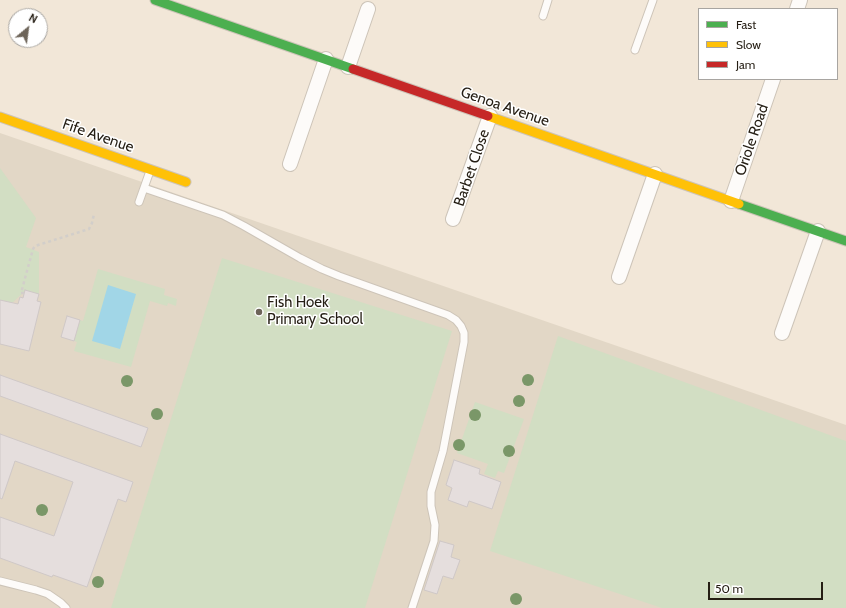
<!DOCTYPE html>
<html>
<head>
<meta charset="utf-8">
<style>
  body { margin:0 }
  #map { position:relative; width:846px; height:608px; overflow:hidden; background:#f2e7d8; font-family:Cabin,sans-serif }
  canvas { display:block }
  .legend { position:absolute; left:698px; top:8px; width:140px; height:72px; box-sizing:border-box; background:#fff; border:1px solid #a8a5a1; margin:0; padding:5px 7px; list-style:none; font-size:12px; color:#251e14 }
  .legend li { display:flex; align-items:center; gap:8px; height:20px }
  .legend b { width:20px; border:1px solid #a8a5a1 }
  .north { position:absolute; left:8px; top:8px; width:40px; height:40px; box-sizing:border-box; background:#fff; border:1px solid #a8a5a1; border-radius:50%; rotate:29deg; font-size:11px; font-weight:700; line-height:16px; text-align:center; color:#251e14 }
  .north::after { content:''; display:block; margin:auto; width:14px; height:18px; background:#6d6459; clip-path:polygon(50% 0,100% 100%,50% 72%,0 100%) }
  .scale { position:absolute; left:708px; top:582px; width:115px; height:18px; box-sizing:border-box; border:2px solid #251e14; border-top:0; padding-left:5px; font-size:12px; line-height:14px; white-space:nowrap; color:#251e14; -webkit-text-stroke:3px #fff; paint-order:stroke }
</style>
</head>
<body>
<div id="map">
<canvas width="846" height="608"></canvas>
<ul class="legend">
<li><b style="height:5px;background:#4caf50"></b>Fast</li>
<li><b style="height:5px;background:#ffc107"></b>Slow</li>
<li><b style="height:5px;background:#c62828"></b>Jam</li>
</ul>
<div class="north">N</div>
<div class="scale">50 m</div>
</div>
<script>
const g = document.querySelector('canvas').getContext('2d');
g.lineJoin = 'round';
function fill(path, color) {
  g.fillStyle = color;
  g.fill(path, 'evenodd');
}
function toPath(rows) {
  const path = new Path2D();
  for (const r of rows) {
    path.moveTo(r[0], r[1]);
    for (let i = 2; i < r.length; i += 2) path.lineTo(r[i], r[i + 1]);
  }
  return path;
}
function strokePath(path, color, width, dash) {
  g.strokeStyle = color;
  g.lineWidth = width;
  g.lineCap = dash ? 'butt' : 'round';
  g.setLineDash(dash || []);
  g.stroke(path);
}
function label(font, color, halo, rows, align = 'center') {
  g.font = font + ' Cabin,sans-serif';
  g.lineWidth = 3;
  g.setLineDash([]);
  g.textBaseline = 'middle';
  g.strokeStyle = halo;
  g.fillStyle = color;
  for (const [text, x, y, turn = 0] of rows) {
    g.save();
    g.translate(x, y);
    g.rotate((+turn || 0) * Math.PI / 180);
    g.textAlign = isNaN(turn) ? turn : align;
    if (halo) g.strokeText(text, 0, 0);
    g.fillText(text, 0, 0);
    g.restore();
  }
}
const education = toPath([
  [0,133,846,425,846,608,0,608]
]);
const green = toPath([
  [0,168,36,218,26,247,39,252,39,294,25,291,12,303,0,300],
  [222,258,452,331,365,608,111,608],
  [98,269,165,289,164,295,177,299,176,306,168,303,167,306,150,301,131,367,74,351,77,342,74,341,80,320,83,321],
  [558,336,846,441,846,608,662,608,490,551],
  [475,402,524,419,504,473,498,471,495,478,484,474,488,464,457,453]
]);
const water = toPath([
  [108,285,136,294,120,349,92,341]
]);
const building = toPath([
  [25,290,39,294,37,301,41,302,29,351,0,344,0,300,18,304,20,297,23,298,25,290],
  [67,316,80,320,74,341,61,337,67,316],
  [0,375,148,428,141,447,0,396,0,375],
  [0,434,133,482,126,502,118,499,87,587,53,575,52,577,0,558,0,517,54,536,73,482,15,461,2,499,0,498,0,434],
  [454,460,480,469,479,474,501,482,492,509,469,501,467,507,448,500,452,488,446,485,454,460],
  [440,541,454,545,451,557,460,560,453,579,443,576,437,594,424,590,440,541]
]);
const path = toPath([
  [24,293,21,293,33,249,35,246,89,229,92,223,94,214]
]);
const lane = toPath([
  [543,16,548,0],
  [635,50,653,0],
  [144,188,223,215,244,226,300,258,322,269,339,276,448,315,456,320,461,326,464,333,464,342,443,451,431,492,431,506,435,525,434,541,412,608],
  [139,202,150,171],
  [0,581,36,590,48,594,61,603,66,608]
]);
const street = toPath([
  [797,9,800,0],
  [348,67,368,9],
  [290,164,326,59],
  [731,201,773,79],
  [453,219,490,116],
  [619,277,655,174],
  [782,333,818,231]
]);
const fast = toPath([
  [155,0,353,69],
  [739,204,846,241]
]);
const slow = toPath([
  [488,116,739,204],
  [0,117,186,182]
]);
const jam = toPath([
  [353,69,488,116]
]);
const trees = [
  [528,380],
  [127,381],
  [519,401],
  [157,414],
  [475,415],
  [459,445],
  [509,451],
  [42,510],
  [98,582],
  [516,599]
];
const markers = [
  [259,312,4,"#6d6459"]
];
const streetNames = [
  ["Genoa Avenue",505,107,19],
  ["Fife Avenue",98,136,19],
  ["Oriole Road",752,140,-71],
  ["Barbet Close",472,168,-71]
];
const poiNames = [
  ["Fish Hoek",267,303],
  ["Primary School",267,320]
];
fill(education, '#e2d7c6');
fill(green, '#d2dec3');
fill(water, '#a1d6e7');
fill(building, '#e5dedd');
strokePath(building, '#cfc8c7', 1);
strokePath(lane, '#cdc4b8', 9);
strokePath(street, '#cdc4b8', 16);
strokePath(fast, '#cdc4b8', 11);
strokePath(slow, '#cdc4b8', 11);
strokePath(jam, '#cdc4b8', 11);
strokePath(path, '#d2ceca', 2.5, [3, 3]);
strokePath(lane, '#fdfbf9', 7);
strokePath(street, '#fdfbf9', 14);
strokePath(fast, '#4caf50', 9);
strokePath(slow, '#ffc107', 9);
strokePath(jam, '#c62828', 9);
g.fillStyle = '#7a9768';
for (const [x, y] of trees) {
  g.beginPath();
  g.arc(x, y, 6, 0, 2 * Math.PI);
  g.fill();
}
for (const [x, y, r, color] of markers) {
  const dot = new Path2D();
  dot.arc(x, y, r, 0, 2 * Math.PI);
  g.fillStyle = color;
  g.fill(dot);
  strokePath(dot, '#fff', 1.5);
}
label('15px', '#251e14', '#fff', streetNames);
label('15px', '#251e14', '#fff', poiNames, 'left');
</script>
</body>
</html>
